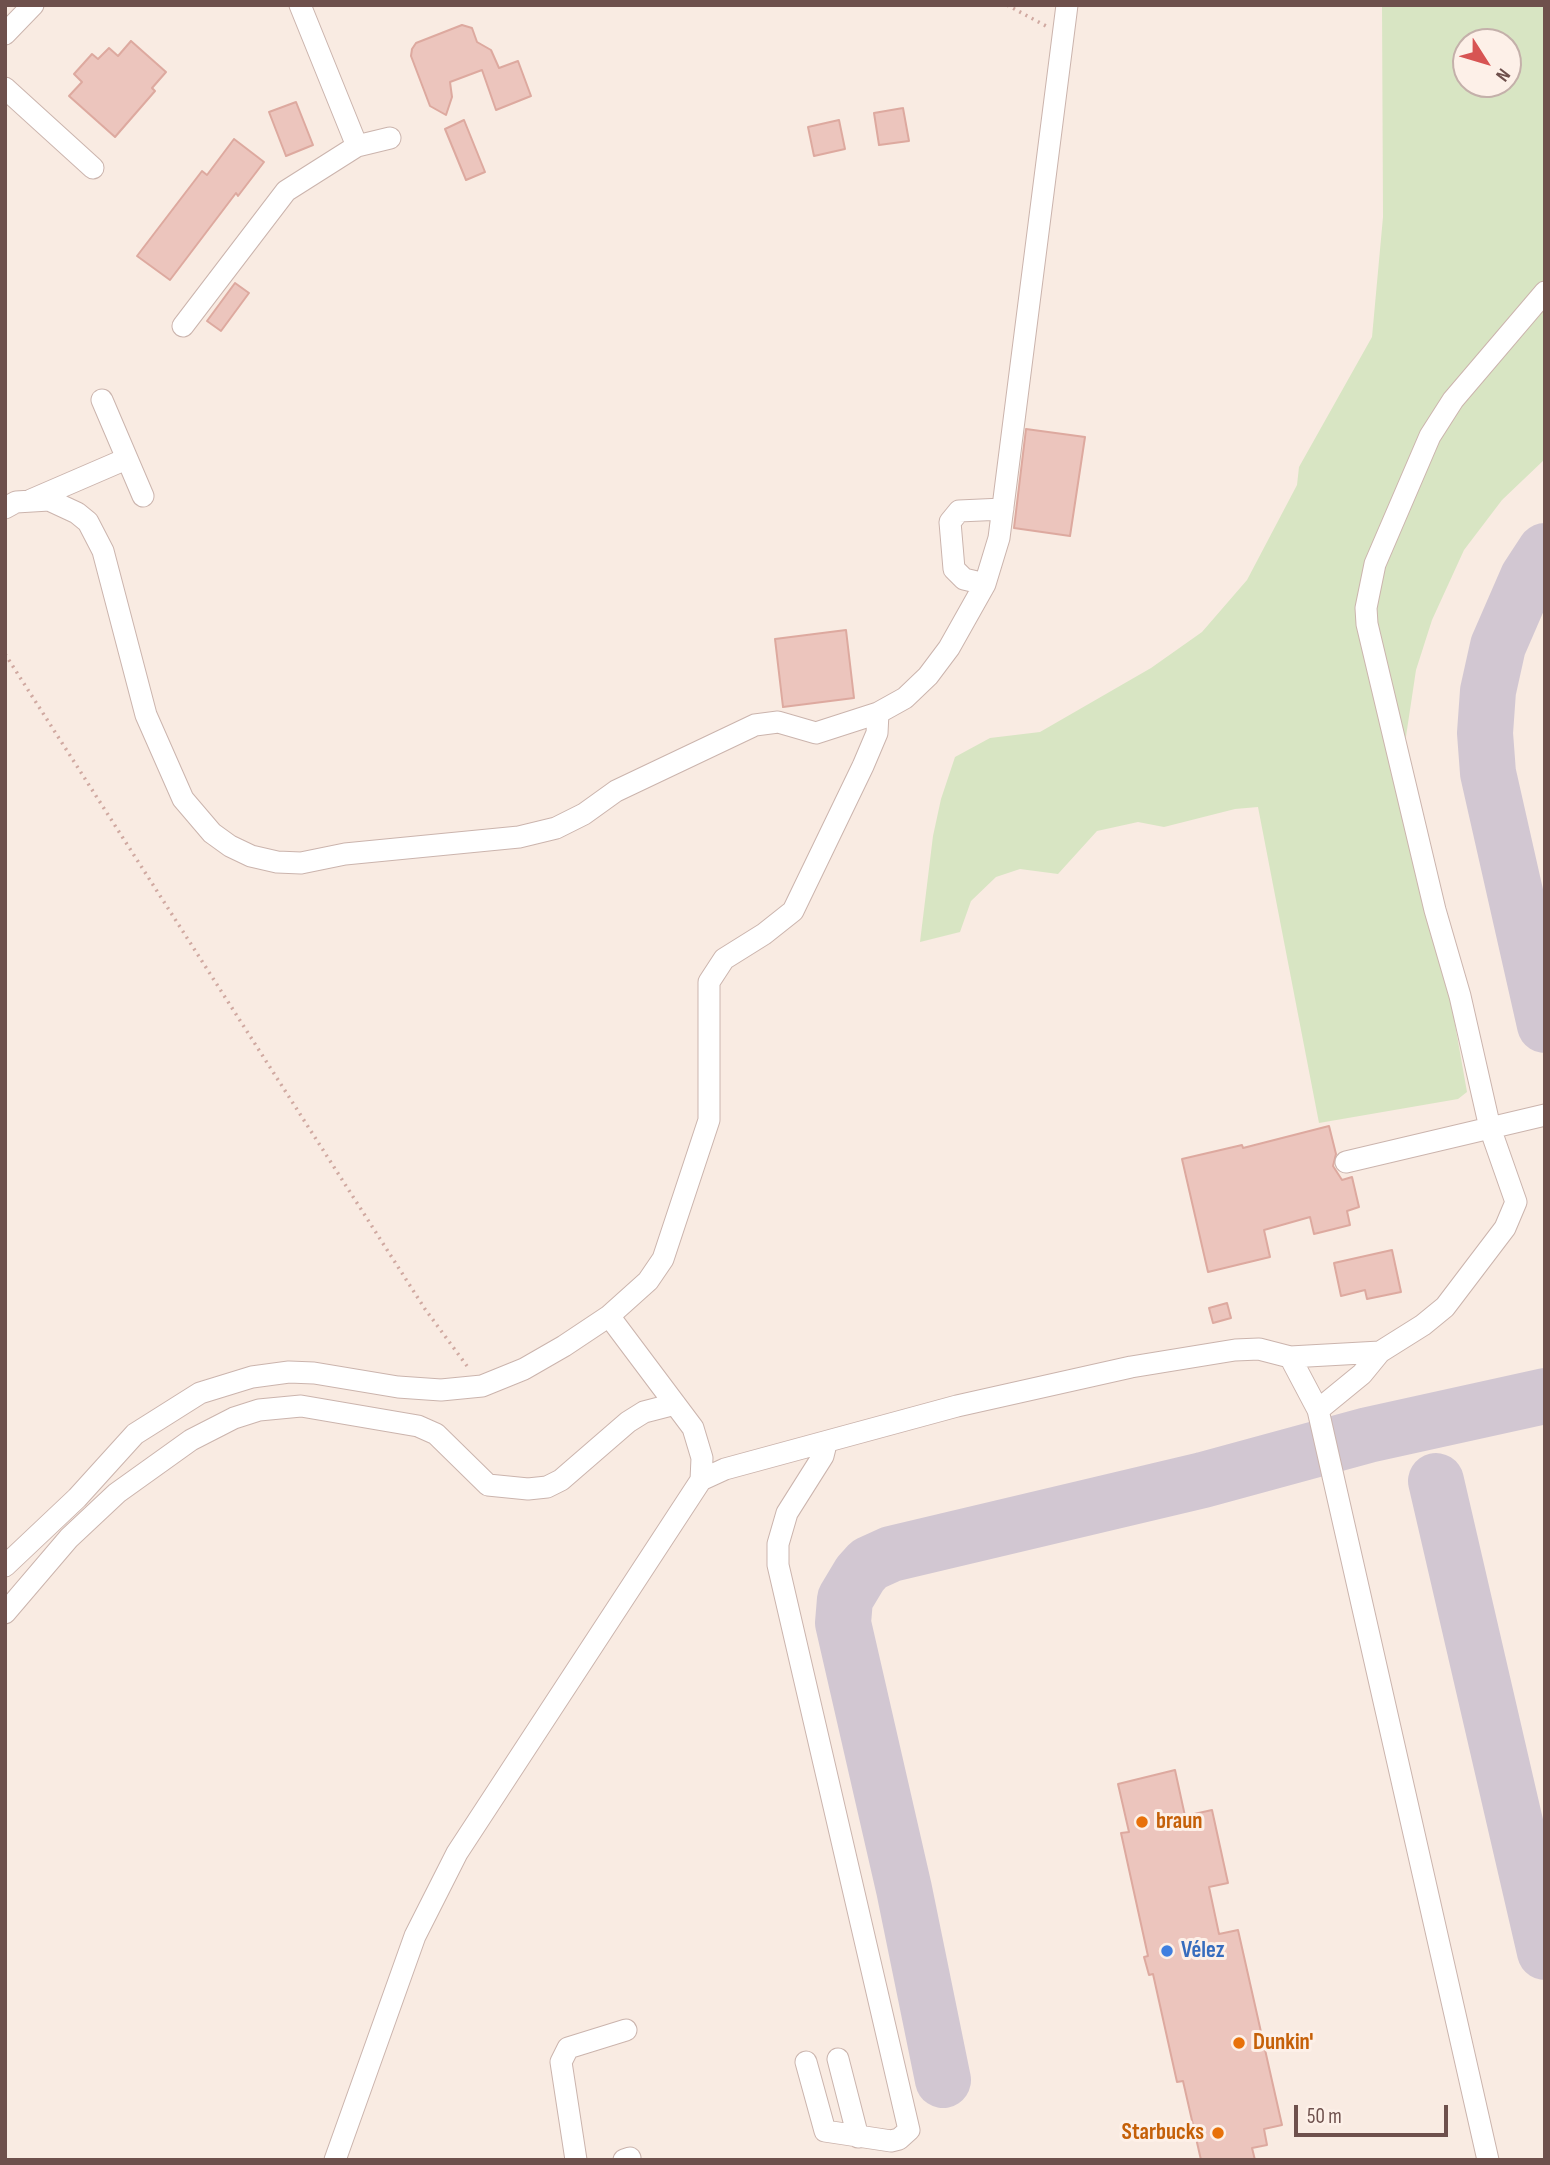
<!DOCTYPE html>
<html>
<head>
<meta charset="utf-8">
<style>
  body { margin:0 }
  #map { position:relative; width:1550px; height:2165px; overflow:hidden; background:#f9ebe2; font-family:"Sofia Sans Condensed",sans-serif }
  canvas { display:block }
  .frame { position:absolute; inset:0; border:7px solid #6e504c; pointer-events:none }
  .north { position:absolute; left:1452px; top:28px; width:70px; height:70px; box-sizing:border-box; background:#fdf0e8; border:2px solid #c4b0aa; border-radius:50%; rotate:127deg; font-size:19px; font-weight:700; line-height:28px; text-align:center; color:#6e504c }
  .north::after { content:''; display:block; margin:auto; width:24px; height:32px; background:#d75453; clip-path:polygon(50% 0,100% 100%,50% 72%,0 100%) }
  .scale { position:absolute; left:1294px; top:2105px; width:154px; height:32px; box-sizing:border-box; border:4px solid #6e504c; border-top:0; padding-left:9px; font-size:21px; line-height:24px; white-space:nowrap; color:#6e504c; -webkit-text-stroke:5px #fdf0e8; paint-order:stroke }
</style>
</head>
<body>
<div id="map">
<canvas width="1550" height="2165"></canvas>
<div class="frame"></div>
<div class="north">N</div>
<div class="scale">50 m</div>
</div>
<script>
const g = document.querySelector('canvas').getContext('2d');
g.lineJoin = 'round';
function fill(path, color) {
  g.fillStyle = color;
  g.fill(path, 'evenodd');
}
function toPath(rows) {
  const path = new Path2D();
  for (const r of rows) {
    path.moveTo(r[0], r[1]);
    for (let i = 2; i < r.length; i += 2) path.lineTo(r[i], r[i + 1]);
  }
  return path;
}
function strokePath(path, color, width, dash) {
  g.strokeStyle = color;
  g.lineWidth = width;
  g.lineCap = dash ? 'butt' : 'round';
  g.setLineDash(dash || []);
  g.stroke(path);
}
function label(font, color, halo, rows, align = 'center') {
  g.font = font + ' "Sofia Sans Condensed",sans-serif';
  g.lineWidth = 6;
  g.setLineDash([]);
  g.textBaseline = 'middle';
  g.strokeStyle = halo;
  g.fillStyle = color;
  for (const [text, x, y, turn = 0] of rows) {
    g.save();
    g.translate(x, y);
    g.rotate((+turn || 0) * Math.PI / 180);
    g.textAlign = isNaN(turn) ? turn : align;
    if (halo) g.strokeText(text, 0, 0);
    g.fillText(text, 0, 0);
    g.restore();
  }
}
const green = toPath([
  [1382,5,1545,5,1545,459,1502,500,1464,550,1432,620,1416,670,1405,743,1467,1092,1458,1099,1319,1123,1258,807,1235,809,1164,827,1138,822,1097,831,1058,874,1020,869,996,877,971,901,960,932,920,942,933,836,941,799,955,757,990,738,1040,732,1151,668,1202,632,1247,580,1297,485,1299,467,1372,337,1383,217],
  [1466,42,1508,42,1508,84,1466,84]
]);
const taxiway = toPath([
  [1545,551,1528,577,1498,646,1488,691,1485,733,1488,773,1545,1025],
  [1436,1481,1545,1952],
  [943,2080,904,1889,843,1623,845,1599,860,1574,869,1564,891,1554,1203,1480,1368,1435,1545,1396]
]);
const building = toPath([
  [462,25,472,28,477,42,491,50,499,68,518,61,531,96,496,110,482,70,450,82,452,97,446,115,430,106,411,56,412,49,416,43,462,25],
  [131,41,166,72,152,88,155,91,115,137,69,96,82,82,74,74,92,54,98,59,109,48,118,56,131,41],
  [296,102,313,145,286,156,269,112,296,102],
  [903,108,909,141,879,145,874,113,903,108],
  [464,120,485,172,466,180,445,129,464,120],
  [839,120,845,149,814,156,808,127,839,120],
  [234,139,264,162,238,196,236,193,170,280,137,256,202,171,207,175,234,139],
  [235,283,249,293,221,331,207,321,235,283],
  [1026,429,1085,437,1070,536,1014,528,1026,429],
  [846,630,854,698,783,707,775,639,846,630],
  [1329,1126,1336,1154,1333,1166,1342,1180,1352,1177,1359,1207,1347,1211,1350,1225,1314,1234,1310,1217,1264,1230,1270,1257,1208,1272,1182,1159,1242,1145,1243,1148,1329,1126],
  [1392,1250,1401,1292,1367,1299,1365,1290,1341,1296,1334,1263,1392,1250],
  [1227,1303,1231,1318,1213,1323,1209,1308,1227,1303],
  [1175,1770,1185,1816,1212,1810,1228,1883,1209,1887,1219,1934,1238,1930,1282,2125,1264,2129,1267,2145,1252,2148,1255,2160,1201,2160,1183,2081,1177,2082,1153,1974,1149,1975,1144,1957,1148,1956,1121,1833,1129,1832,1118,1784,1175,1770]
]);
const path = toPath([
  [1007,5,1046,26],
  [5,654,425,1309,467,1366]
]);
const minor = toPath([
  [300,5,357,146],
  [5,34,33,5],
  [5,88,93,168],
  [183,326,286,191,357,146,390,138],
  [102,400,143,496],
  [31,500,126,459],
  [5,508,16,502,49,500,77,513,88,522,103,551,146,715,183,799,212,833,230,846,251,856,277,862,301,863,345,854,519,837,556,828,584,814,616,791,755,725,778,722,816,733,878,713,905,698,928,676,949,648,985,584,999,538,1067,5],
  [985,584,964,579,954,569,950,522,959,511,1003,509],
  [1346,1162,1545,1115],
  [1290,1357,1318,1410,1488,2160],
  [1318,1410,1362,1374,1380,1352],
  [701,1480,725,1469,957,1406,1131,1367,1235,1350,1259,1349,1290,1357,1380,1352,1423,1325,1445,1307,1505,1228,1516,1202,1490,1128,1460,996,1435,910,1367,624,1366,608,1375,564,1430,436,1453,400,1545,292],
  [5,1566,77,1498,135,1434,200,1393,252,1377,289,1372,314,1373,398,1387,441,1390,482,1386,524,1369,564,1346,609,1316,648,1281,663,1259,709,1120,709,982,724,959,764,934,793,911,863,766,877,733,878,713],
  [5,1613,69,1538,117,1493,191,1440,234,1418,259,1410,301,1406,418,1426,436,1434,488,1485,528,1489,547,1487,561,1480,628,1422,644,1412,675,1404],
  [838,2059,858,2137],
  [806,2062,825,2131,891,2141,899,2139,909,2130,778,1565,778,1544,787,1513,823,1456,826,1444],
  [335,2160,415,1936,457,1853,701,1480,702,1458,693,1428,609,1316],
  [576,2160,561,2062,568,2048,626,2030],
  [624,2160,630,2158]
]);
const markers = [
  [1142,1822,7,"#e8710a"],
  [1167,1951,7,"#3f7fe0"],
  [1239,2043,7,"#e8710a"],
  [1218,2133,7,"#e8710a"]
];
const foodNames = [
  ["braun",1156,1822],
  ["Dunkin'",1253,2043],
  ["Starbucks",1204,2133,"right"]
];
const shopNames = [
  ["Vélez",1181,1951]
];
fill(green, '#d8e5c3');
strokePath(taxiway, '#d2c7d2', 56);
fill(building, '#ecc5bd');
strokePath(building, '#dda99f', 2);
strokePath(minor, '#cbb4ad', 23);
strokePath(path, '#d0a9a1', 3.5, [2, 5]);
strokePath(minor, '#fff', 21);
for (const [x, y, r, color] of markers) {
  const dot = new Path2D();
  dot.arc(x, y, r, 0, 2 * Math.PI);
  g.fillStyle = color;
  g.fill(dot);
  strokePath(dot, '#fdf0e8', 2.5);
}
label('bold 23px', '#c56008', '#fdf0e8', foodNames, 'left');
label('bold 23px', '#366cbe', '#fdf0e8', shopNames, 'left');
</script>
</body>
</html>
